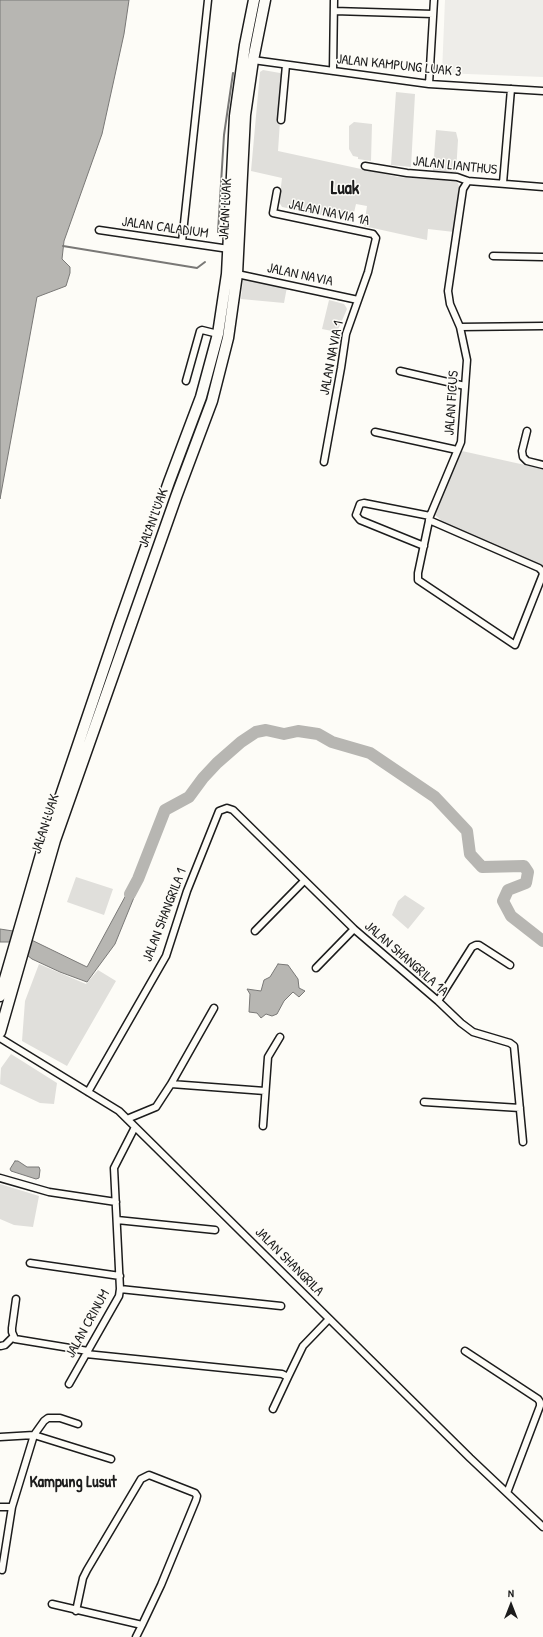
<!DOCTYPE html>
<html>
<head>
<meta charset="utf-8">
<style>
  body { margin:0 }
  #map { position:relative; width:543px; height:1637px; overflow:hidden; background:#fdfcf7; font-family:"Patrick Hand",sans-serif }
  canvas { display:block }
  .north { position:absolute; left:491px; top:1585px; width:40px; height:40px; -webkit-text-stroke:3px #fdfcf7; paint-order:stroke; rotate:0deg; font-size:11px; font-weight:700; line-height:16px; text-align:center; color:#1c1c1c }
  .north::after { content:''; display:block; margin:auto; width:14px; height:18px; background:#1c1c1c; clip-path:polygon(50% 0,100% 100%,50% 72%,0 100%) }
</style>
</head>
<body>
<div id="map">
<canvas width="543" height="1637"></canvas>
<div class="north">N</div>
</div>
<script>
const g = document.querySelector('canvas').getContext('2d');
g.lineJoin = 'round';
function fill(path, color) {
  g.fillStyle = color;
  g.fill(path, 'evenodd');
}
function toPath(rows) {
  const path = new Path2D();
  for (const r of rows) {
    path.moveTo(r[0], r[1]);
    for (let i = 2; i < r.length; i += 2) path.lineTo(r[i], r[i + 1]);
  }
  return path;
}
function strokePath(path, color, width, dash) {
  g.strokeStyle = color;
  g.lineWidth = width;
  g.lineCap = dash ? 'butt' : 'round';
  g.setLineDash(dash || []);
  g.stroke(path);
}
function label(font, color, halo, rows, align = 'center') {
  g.font = font + ' "Patrick Hand",sans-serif';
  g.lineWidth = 3;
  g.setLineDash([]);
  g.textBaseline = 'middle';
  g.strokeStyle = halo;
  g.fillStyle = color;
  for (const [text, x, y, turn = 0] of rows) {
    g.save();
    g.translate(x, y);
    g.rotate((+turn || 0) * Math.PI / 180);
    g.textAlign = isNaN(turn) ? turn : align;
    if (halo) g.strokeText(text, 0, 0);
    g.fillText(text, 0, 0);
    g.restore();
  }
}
const built = toPath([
  [445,0,543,0,543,77,442,73]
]);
const green = toPath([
  [263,70,280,73,283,76,278,151,398,177,457,181,459,186,454,232,428,229,427,240,364,226,367,206,356,204,352,221,282,207,279,202,282,178,251,171,260,72],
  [396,92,415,94,411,167,391,165],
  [354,122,372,124,371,161,358,159,358,157,353,156,349,149,349,126],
  [436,130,456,132,458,140,456,172,433,171],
  [243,279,287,287,284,303,241,299],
  [329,300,344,304,346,307,347,309,337,332,322,329],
  [462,451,543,469,543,567,443,522,435,515,458,456],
  [76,877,113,889,104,915,67,902],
  [405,895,425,908,408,929,392,915,398,901],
  [39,964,86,984,98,970,116,981,67,1066,22,1041,25,1001],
  [11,1054,57,1083,54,1104,40,1103,0,1084,1,1068],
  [0,1184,39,1196,33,1227,14,1225,0,1219]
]);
const water = toPath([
  [0,0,129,0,124,34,102,134,64,241,62,259,70,267,70,273,66,286,37,297,0,499,0,0],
  [138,879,137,890,115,944,87,982,60,972,32,959,10,942,0,942,0,929,13,931,87,967,126,895,138,879],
  [278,964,288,965,298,979,299,988,305,991,299,997,293,992,284,1001,277,1014,272,1016,266,1014,261,1018,257,1013,249,1012,250,994,247,989,261,991,264,980,270,977,278,964],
  [15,1161,18,1161,27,1167,39,1167,40,1170,39,1178,36,1179,11,1171,10,1169,15,1161]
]);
const stream = toPath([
  [218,232,224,135,233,73],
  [63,246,197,268,205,262]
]);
const river = toPath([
  [130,894,138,879,165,810,189,797,203,778,217,763,241,742,256,732,266,730,284,734,298,731,318,734,332,742,370,753,435,797,467,831,470,854,482,867,524,866,528,872,526,883,508,890,503,901,511,916,543,941]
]);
const minor = toPath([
  [334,11,433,14],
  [253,60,429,84,543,91],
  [333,71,334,0],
  [429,84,434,0],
  [281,120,286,65],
  [365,166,407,173,457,177,468,181,543,187],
  [503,183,511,89],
  [277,191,273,213,373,234,376,238,368,272,346,334,341,368,324,462],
  [99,230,229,249],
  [182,242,208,0],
  [493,256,543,257],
  [237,274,358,300],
  [460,327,543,326],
  [400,371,465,386],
  [186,381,200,331,202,330,218,334],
  [527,431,522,451,523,457,527,461,543,465],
  [375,432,457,450],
  [429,520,539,568,542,571,543,574,515,645,418,580,418,573,430,516,461,442,467,360,460,327,450,304,448,291,463,189,468,181],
  [424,546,360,520,356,515,360,504,364,503,430,516],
  [255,931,304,881],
  [316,968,354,929],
  [438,1001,472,947,476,945,479,945,510,965],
  [0,1038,119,1111,470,1458,543,1527],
  [171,1084,214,1008],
  [88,1092,166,956,187,891,219,811,227,808,233,810,354,929,438,1001,461,1023,473,1032,510,1043,514,1046,523,1142],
  [424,1102,520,1108],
  [127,1119,156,1107,171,1084,265,1091],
  [263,1126,268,1057,280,1037],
  [0,1178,49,1192,116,1202],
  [117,1220,215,1230],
  [30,1263,120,1276],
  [120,1289,281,1306],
  [16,1299,12,1328,12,1332,15,1339,88,1351],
  [1,1346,5,1345,13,1337],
  [465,1351,538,1399,540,1402,540,1406,507,1493],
  [86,1354,282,1374,288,1377,303,1346,329,1319],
  [69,1384,119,1296,120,1289,114,1168,135,1127],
  [273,1409,288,1377],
  [0,1437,34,1435,111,1459],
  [0,1507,12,1507],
  [2,1570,12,1507,34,1435,44,1421,48,1418,60,1418,78,1424],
  [52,1604,142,1625,136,1637],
  [76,1611,83,1578,87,1570,141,1479,149,1475,195,1493,197,1496,196,1500,161,1585,142,1625]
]);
const primary = toPath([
  [0,996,42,851,119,624,169,482,201,397,218,334,227,274,235,116,245,45,254,0],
  [0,1032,55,840,176,497,212,401,228,338,237,274,245,115,253,60,265,0]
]);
const streetNames = [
  ["JALAN KAMPUNG LUAK 3",399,66,6],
  ["JALAN LIANTHUS",455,166,6],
  ["JALAN LUAK",226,209,-87],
  ["JALAN NAVIA 1A",329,213,12],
  ["JALAN CALADIUM",165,228,8],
  ["JALAN NAVIA",300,275,12],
  ["JALAN NAVIA 1",332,358,-79],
  ["JALAN FICUS",452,403,-86],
  ["JALAN LUAK",154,518,-70],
  ["JALAN LUAK",46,824,-72],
  ["JALAN SHANGRILA 1",165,915,-69],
  ["JALAN SHANGRILA 1A",406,959,41],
  ["JALAN SHANGRILA",289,1262,45],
  ["JALAN CRINUM",88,1324,-61]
];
const quarterNames = [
  ["Kampung Lusut",73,1483]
];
const districtNames = [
  ["Luak",345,189]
];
fill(built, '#eeede9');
fill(green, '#e0dfdb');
fill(water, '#b7b6b2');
strokePath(water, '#797876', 1);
strokePath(stream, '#797876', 2);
strokePath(river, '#b7b6b2', 12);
strokePath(minor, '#1c1c1c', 9);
strokePath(primary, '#1c1c1c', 13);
strokePath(minor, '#fdfcf7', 6);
strokePath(primary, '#fdfcf7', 10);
label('14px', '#1c1c1c', '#fdfcf7', streetNames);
label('bold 16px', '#1c1c1c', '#fdfcf7', quarterNames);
label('bold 18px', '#1c1c1c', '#fdfcf7', districtNames);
</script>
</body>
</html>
